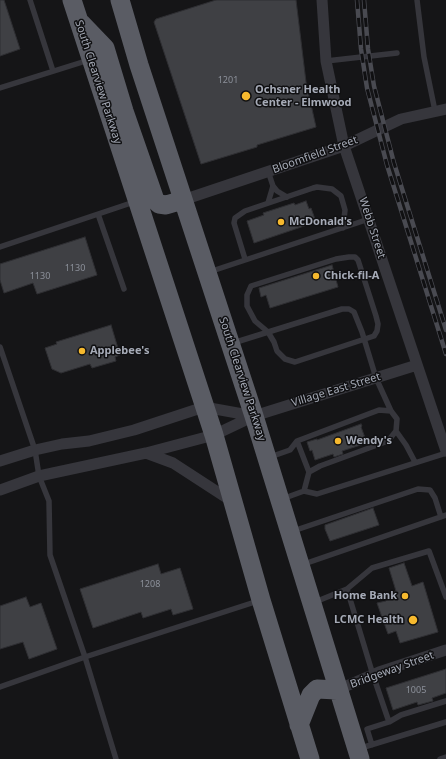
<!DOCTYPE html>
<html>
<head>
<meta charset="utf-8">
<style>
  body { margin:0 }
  canvas { display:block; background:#151517 }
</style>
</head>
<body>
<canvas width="446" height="759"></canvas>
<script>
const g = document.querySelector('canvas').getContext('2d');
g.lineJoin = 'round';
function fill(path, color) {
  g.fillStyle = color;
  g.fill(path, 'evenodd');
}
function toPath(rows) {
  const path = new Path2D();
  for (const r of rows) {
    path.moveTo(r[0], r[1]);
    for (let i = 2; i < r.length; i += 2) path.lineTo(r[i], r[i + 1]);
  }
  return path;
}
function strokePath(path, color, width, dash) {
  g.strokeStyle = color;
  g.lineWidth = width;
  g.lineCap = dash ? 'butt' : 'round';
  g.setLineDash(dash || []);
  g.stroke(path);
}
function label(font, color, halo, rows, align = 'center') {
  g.font = font + ' "Noto Sans",sans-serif';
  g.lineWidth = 3;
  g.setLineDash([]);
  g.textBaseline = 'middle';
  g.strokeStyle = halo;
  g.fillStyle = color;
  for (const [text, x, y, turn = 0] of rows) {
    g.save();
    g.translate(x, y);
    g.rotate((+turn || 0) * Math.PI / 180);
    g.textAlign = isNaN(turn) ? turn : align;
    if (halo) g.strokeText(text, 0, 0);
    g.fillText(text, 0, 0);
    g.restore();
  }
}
const building = toPath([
  [0,0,4,0,20,49,0,56,0,0],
  [216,0,296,0,306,82,316,127,257,145,257,147,201,164,154,22,156,19,216,0],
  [306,201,309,209,311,208,316,222,254,243,247,221,264,215,263,213,294,203,295,205,306,201],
  [85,237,97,275,37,294,33,283,4,293,0,280,0,264,85,237],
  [332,265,338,287,270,308,266,295,261,297,259,288,332,265],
  [111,325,120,355,115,357,116,361,92,368,90,364,61,373,52,369,45,348,57,344,56,342,111,325],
  [361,424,362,426,361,427,367,443,342,451,343,454,334,457,333,454,315,460,312,450,310,451,307,442,317,439,317,440,361,424],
  [373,508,379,525,330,541,325,529,325,525,373,508],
  [404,563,412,586,423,582,438,632,400,643,396,631,388,634,377,603,386,601,384,595,396,591,389,568,404,563],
  [158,564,161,574,180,568,193,609,173,615,171,609,143,618,141,612,93,628,80,589,158,564],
  [26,597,30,607,41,603,57,649,29,659,23,642,0,649,0,606,26,597],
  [446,669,446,693,432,698,433,701,418,705,417,702,393,710,386,688,446,669]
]);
const service = toPath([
  [30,0,53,71],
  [417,0,424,57,435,111],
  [326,61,397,53],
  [0,88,89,60],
  [268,171,273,186,277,191,287,197],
  [268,203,273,186],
  [98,214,124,289],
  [0,247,134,202],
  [349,257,355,257,358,260,376,316,378,324,377,331,374,336,295,362,285,359,277,351,274,342,268,332,255,321,247,306,247,295,251,286,336,259,349,257],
  [245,259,234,223,235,218,245,211,313,188,317,187,332,189,341,196,345,210,343,228],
  [209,272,369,219],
  [233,343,342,309,349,309,354,312,362,332,376,378,391,411],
  [0,347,35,450,39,476,49,501,50,555,85,657,116,759],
  [396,431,406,445,415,462],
  [297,441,309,472],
  [270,457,290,450,297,441,379,410,391,411,397,419,396,431,388,441,320,466,309,472,304,491,282,499],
  [304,491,317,494,446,453],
  [293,531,418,489,430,490,435,498,441,517],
  [304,564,446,515],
  [347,589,373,675,389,722],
  [315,602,347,589,372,568,429,551,446,597],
  [0,687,85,657,258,601],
  [372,745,367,729,389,722,401,715,446,701],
  [361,748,446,722],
  [440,759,446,757]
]);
const minor = toPath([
  [322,0,326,61,344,146,446,451],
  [183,200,344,146,401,119,446,109],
  [146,453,214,435,254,416,417,365],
  [0,461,35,450,62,444,89,441,134,430,204,407,254,416],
  [0,490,39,476,146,453,173,463,233,502],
  [337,690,379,672,446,650]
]);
const trunk = toPath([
  [72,0,214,435,261,600,310,759],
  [120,0,139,65,254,416,360,759],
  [81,23,105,48,124,111,155,200,159,204,166,205,183,200],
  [299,725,311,695,317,689,337,690]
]);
const rail = toPath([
  [357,0,361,49,367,88,387,165,446,354],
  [364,0,368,49,374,86,394,163,446,330]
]);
const markers = [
  [246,96,5,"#f6b92e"],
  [281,222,4,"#f6b92e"],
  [316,276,4,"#f6b92e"],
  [82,351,4,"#f6b92e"],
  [338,441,4,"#f6b92e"],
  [405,596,4,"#f6b92e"],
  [413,620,5,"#f6b92e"]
];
const numberNames = [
  ["1201",228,80],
  ["1130",75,268],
  ["1130",40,276],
  ["1208",150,584],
  ["1005",416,690]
];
const streetNames = [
  ["South Clearview Parkway",98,82,72],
  ["Bloomfield Street",315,155,-20],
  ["Webb Street",372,228,72],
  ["South Clearview Parkway",242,379,72],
  ["Village East Street",336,390,-17],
  ["Bridgeway Street",392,670,-20]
];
const poiNames = [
  ["Ochsner Health",255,90],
  ["Center - Elmwood",255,103],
  ["McDonald's",289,222],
  ["Chick-fil-A",324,276],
  ["Applebee's",90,351],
  ["Wendy's",346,441],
  ["Home Bank",397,596,"right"],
  ["LCMC Health",404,620,"right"]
];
fill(building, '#3f4044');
strokePath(building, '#2f2f33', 1);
strokePath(service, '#36363c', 5.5);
strokePath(minor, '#36363c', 11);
strokePath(trunk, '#5a5c64', 19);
strokePath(rail, '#494a51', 4.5);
strokePath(rail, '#101012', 3, [9]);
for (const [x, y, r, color] of markers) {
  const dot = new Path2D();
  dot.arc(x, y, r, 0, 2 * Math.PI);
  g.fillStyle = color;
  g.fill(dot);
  strokePath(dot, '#101012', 1.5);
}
label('9px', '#8c909a', null, numberNames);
label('11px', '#a6abb7', '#101012', streetNames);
label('bold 11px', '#a6abb7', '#101012', poiNames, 'left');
</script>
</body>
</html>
